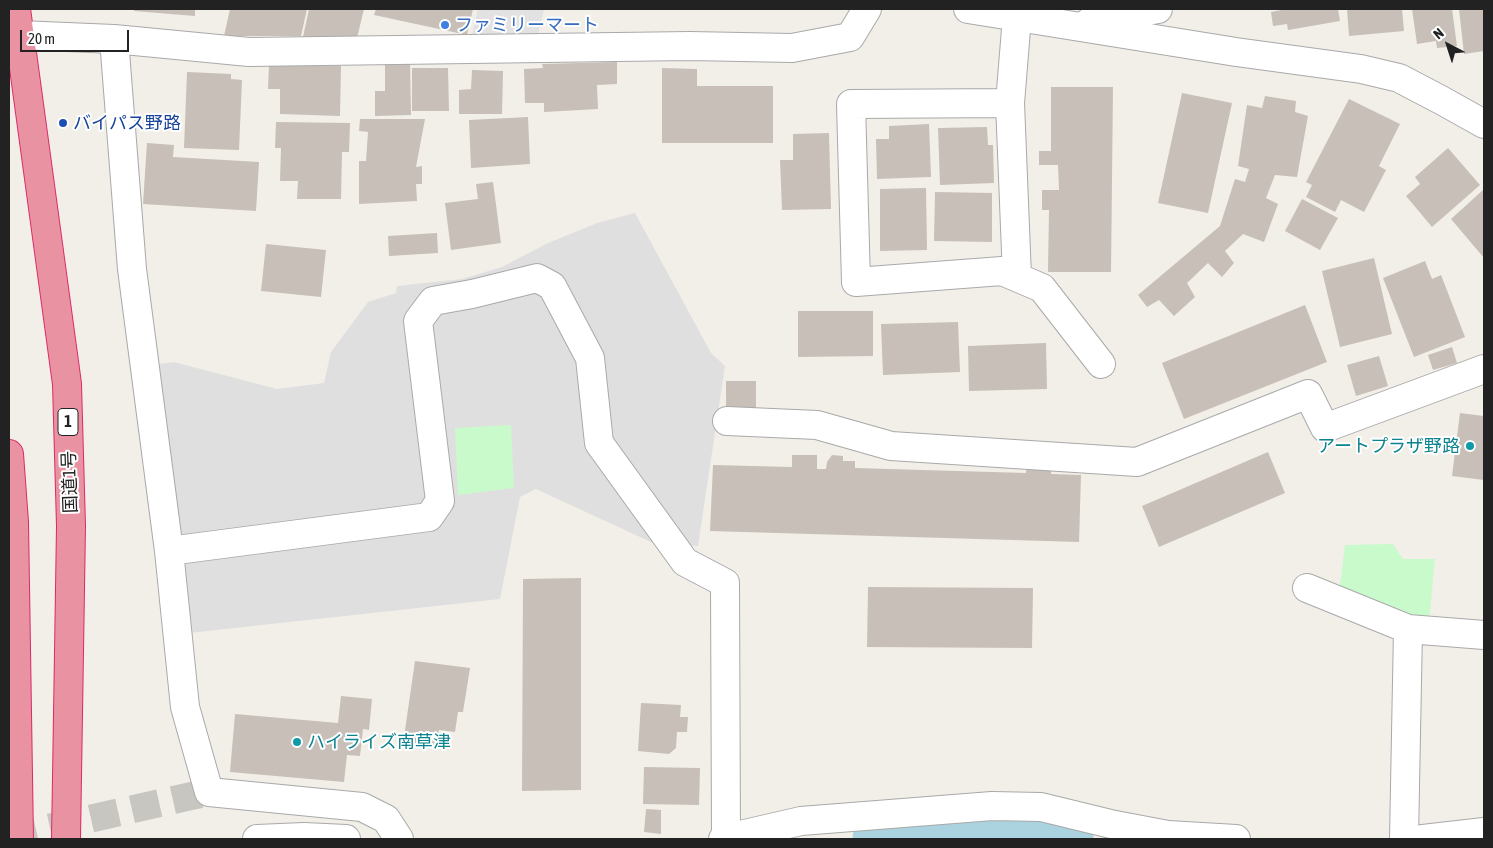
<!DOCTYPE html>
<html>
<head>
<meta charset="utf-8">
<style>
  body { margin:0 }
  #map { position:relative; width:1493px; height:848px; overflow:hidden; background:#f2efe9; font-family:"Asap Condensed",sans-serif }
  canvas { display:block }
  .frame { position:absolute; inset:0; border:10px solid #222; pointer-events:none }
  .north { position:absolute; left:1423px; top:20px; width:50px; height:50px; -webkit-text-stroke:4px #fff; paint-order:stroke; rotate:320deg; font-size:14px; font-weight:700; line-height:20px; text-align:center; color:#222 }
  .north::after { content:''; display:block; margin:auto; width:18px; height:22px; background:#222; clip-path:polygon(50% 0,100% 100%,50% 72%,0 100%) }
  .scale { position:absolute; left:20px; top:30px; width:109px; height:22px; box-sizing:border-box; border:2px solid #222; border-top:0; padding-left:6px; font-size:15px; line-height:18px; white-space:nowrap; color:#222; -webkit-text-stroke:4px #fff; paint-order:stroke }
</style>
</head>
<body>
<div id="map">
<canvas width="1493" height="848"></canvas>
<div class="frame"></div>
<div class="north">N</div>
<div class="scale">20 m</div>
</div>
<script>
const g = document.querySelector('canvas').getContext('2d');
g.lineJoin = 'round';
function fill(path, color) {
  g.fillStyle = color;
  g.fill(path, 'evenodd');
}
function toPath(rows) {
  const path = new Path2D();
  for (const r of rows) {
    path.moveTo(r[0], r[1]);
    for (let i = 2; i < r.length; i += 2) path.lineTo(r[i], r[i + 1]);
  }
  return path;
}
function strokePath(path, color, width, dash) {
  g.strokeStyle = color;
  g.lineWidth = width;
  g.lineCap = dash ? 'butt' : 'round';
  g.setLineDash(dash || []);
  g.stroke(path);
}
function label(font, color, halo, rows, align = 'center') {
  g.font = font + ' "Asap Condensed","Noto Sans JP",sans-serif';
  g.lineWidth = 4;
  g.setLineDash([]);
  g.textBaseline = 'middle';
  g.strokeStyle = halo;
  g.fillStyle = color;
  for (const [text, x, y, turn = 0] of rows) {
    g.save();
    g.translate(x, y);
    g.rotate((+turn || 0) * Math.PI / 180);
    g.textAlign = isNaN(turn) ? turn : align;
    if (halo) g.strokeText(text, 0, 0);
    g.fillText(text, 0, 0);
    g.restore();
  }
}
const residential = toPath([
  [635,213,711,353,725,366,698,546,653,543,536,489,520,497,500,599,189,633,158,364,174,362,277,389,324,383,331,352,368,302,396,293,397,286,462,279,502,267,546,244,597,223]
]);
const park = toPath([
  [511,425,514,488,458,495,455,428],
  [1393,544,1403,559,1435,559,1429,621,1340,586,1345,545]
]);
const parking = toPath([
  [478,9,544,9,537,39,471,39]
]);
const river = toPath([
  [885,839,981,833,1034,835,1061,839]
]);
const building = toPath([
  [134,9,195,9,195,16,134,11],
  [230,9,307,9,301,36,224,36],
  [309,9,364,9,357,38,303,37],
  [376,9,473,9,467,35,374,15],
  [1287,9,1338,9,1340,21,1288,30,1287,24,1273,26,1271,12],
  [1347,9,1402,9,1404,31,1349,36],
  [1412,9,1452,9,1457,46,1437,48,1436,41,1417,44],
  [1459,9,1484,9,1484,51,1464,54],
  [410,60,411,115,375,116,375,91,385,91,385,61],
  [617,62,617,84,597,85,598,109,544,112,544,103,525,103,524,69,543,68,542,64],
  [269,65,341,66,340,116,280,114,280,89,268,89],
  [412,68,448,68,449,111,412,111],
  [662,68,697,69,697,86,773,86,773,143,662,143],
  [472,70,503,71,502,114,459,114,459,90,471,89],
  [187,72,231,74,231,79,242,80,239,150,184,148],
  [1051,87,1113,87,1111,272,1048,272,1049,210,1042,210,1042,190,1059,190,1058,165,1039,165,1039,151,1051,151],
  [1182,93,1232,103,1208,213,1158,203],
  [1265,96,1296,101,1295,112,1308,116,1297,177,1275,175,1266,198,1278,204,1264,242,1243,234,1225,251,1234,263,1222,277,1208,263,1187,283,1195,297,1174,316,1159,300,1147,307,1138,295,1220,226,1235,179,1245,182,1249,169,1238,166,1247,105,1262,108],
  [1349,99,1400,124,1379,166,1386,170,1364,212,1341,200,1335,212,1306,197,1312,185,1306,182],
  [528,117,530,164,471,168,469,120],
  [360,119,425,119,416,167,422,166,422,184,416,184,417,201,359,204,359,161,366,161,368,132,359,131],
  [276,122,350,123,349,152,342,152,341,199,297,199,298,181,280,181,281,148,275,148],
  [929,124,931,177,877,179,876,139,889,139,889,126],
  [987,127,988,145,993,145,994,183,940,185,938,128],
  [829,133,831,209,782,210,780,160,793,160,793,134],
  [147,143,174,145,173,157,259,162,256,211,143,204],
  [1448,148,1480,185,1432,227,1406,196,1420,184,1415,177],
  [493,182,501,243,451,250,445,203,478,199,476,184],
  [926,188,927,250,880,251,880,189],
  [1483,190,1484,192,1484,258,1451,219],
  [935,192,992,193,992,242,934,241],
  [1302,199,1338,218,1320,250,1285,231],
  [437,233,438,253,389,256,388,236],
  [266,244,326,250,321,297,261,291],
  [1374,258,1392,334,1340,347,1322,271],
  [1425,261,1432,279,1441,275,1465,337,1414,357,1383,278],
  [1305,305,1327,362,1184,419,1162,363],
  [798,311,873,311,873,356,798,357],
  [958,322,960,372,883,375,881,324],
  [1046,343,1047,389,969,391,968,346],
  [1452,347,1457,363,1433,370,1428,355],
  [1379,356,1388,386,1356,396,1347,365],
  [726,381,756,381,756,414,726,414],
  [1460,413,1484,416,1484,480,1452,476],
  [1268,452,1285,493,1159,547,1142,506],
  [792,455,817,455,817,469,826,469,827,462,832,455,843,456,843,461,855,461,855,468,1026,473,1027,460,1052,456,1051,474,1081,475,1079,542,710,531,713,465,792,467],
  [581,578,581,790,522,791,523,579],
  [868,587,1033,588,1032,648,867,647],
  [415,661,470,668,463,712,458,712,455,732,439,730,436,748,403,744],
  [341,696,372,699,369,730,363,729,360,756,347,755,344,782,230,772,235,714,338,723],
  [641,703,681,705,680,717,688,717,687,732,677,732,676,748,669,754,638,751],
  [644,767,700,768,699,805,643,804],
  [646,809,661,810,661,834,644,832]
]);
const minorTunnel = toPath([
  [9,837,209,792]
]);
const minor = toPath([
  [968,9,1236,52,1361,69,1399,78,1441,100,1484,124],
  [1089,22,1158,9],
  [19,35,114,39,249,52,690,46,792,48,850,37,867,9],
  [114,39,132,269,169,551,185,707,209,792,362,807,386,819,399,839],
  [1010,103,851,104,856,282,1002,271,1042,288,1101,364],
  [1017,277,1010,103,1017,17],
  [727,421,817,425,891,446,1137,462,1308,394,1325,428,1484,369],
  [169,551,429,517,440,501,418,321,433,301,472,294,537,278,552,286,590,358,599,443,685,562,725,583,726,838],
  [1307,588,1408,629,1484,635],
  [257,839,304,837,346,839],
  [723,839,801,821,992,806,1041,807,1115,825,1168,835,1236,839],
  [1404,839,1408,629],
  [1423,839,1484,832]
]);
const highway = toPath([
  [16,9,67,384,71,526,66,839],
  [9,454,14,522,19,839]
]);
const markers = [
  [445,25,5,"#3f7fe0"],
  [63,123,5,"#1a4fb4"],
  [1470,446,5,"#0f9aa8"],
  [297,742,5,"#0f9aa8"]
];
const shields = [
  [68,422,20]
];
const shieldNames = [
  ["1",68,422]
];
const shopNames = [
  ["ファミリーマート",455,25]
];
const transitNames = [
  ["バイパス野路",73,123]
];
const cultureNames = [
  ["アートプラザ野路",1460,446],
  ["ハイライズ南草津",307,742,"left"]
];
const streetNames = [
  ["国道1号",70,482,-92]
];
fill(residential, '#e0dfdf');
fill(park, '#c8facc');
fill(parking, '#e2e2e2');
strokePath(river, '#aad3df', 65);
fill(building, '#c7bfb8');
strokePath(minorTunnel, '#c8c6c1', 28, [28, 14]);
strokePath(minor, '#a9a9a9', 30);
strokePath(highway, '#dc2a67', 30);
strokePath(minor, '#fff', 28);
strokePath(highway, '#e892a2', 28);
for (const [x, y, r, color] of markers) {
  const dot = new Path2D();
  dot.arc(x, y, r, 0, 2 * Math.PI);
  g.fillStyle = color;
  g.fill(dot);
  strokePath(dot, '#fff', 2);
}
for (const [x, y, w] of shields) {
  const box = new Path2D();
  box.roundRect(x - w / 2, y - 13.5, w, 27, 4);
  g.fillStyle = '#fff';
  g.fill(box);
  strokePath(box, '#222', 1);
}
label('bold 16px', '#222', null, shieldNames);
label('18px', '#366cbe', '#fff', shopNames, 'left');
label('18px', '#164399', '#fff', transitNames, 'left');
label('18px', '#0d838f', '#fff', cultureNames, 'right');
label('18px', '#222', '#fff', streetNames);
</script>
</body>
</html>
